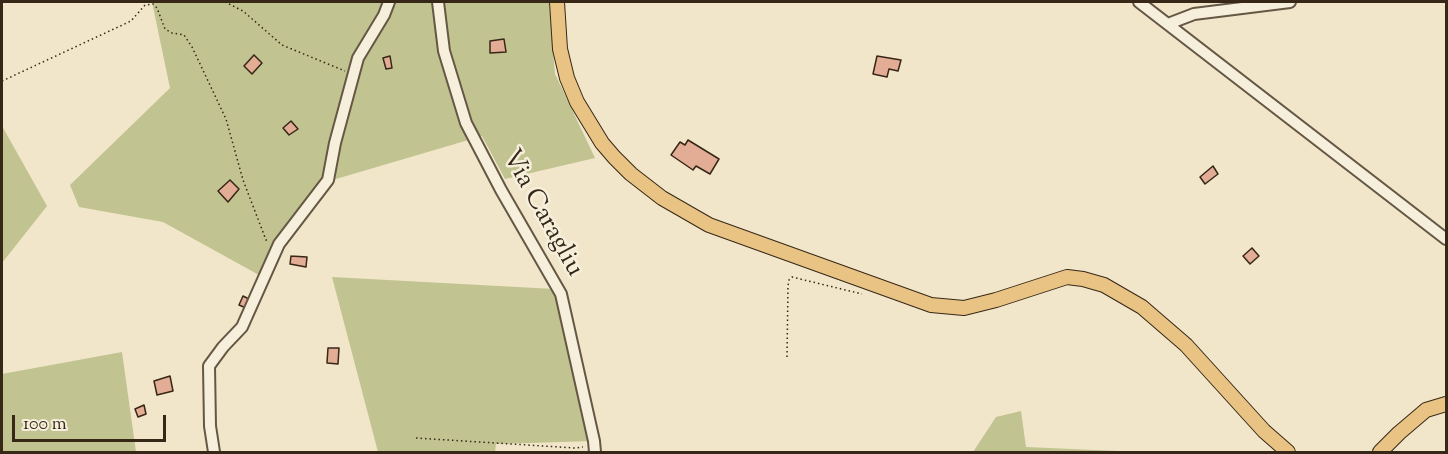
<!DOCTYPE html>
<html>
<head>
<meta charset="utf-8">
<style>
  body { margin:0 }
  #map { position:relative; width:1448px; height:454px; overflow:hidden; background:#f1e6c9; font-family:"Sorts Mill Goudy",serif }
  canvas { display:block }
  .frame { position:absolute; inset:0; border:3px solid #362717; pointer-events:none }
  .scale { position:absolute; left:12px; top:415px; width:154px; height:27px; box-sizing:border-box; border:3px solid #362717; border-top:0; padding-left:8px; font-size:18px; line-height:21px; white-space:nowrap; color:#362717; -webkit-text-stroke:4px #f6efdc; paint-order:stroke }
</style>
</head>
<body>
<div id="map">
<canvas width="1448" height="454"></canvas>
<div class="frame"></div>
<div class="scale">100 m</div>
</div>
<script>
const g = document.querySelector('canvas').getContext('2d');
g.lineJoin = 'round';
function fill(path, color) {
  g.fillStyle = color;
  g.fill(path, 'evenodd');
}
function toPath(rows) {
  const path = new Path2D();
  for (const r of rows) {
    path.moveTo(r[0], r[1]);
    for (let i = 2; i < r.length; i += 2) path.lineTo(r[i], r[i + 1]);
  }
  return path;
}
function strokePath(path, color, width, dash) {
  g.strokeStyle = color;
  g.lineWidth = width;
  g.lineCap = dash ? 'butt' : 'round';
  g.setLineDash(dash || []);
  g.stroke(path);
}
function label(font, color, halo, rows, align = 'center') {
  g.font = font + ' "Sorts Mill Goudy",serif';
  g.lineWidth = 5;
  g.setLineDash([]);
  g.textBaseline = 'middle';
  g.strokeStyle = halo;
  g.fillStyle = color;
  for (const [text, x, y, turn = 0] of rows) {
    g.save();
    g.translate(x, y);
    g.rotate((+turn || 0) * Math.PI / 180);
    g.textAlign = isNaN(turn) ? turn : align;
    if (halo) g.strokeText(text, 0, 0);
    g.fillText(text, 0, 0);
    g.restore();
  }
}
const green = toPath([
  [152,2,549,2,555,74,595,158,505,179,482,136,336,179,259,275,163,222,79,207,70,185,170,88],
  [2,126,47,206,2,263],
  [332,277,554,289,561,294,594,441,496,444,495,452,378,452],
  [122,352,136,452,2,452,2,374],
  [1021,411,1026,447,1141,452,973,452,996,417]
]);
const building = toPath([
  [504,39,506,52,490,53,490,41,504,39],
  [254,55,262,63,252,74,244,66,254,55],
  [390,56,392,68,386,69,383,58,390,56],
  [877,56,901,60,898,71,889,69,887,77,873,74,877,56],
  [291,121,298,129,289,135,283,128,291,121],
  [688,140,719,159,710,174,696,166,693,170,671,155,680,142,685,145,688,140],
  [1213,166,1218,174,1205,184,1200,177,1213,166],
  [230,180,239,189,228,202,218,191,230,180],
  [1252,248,1259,256,1250,264,1243,256,1252,248],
  [291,256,307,257,306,267,290,264,291,256],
  [243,296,251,300,246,308,239,305,243,296],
  [328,348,339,348,338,364,327,363,328,348],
  [170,376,173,391,157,395,154,381,170,376],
  [144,405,146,414,138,417,135,409,144,405]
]);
const path = toPath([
  [225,2,243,11,282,45,345,71],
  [2,81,131,21,145,5,153,4,157,8,165,29,172,33,184,35,192,47,226,119,243,180,266,240,269,241],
  [787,357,788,286,789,280,792,277,862,294],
  [416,438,575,448,583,447]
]);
const minor = toPath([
  [438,2,444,51,466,123,501,190,561,294,594,441,595,452],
  [1139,2,1446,239],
  [1168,24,1194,14,1290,2],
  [214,452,210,426,209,366,223,347,242,327,279,244,328,180,335,143,358,58,384,15,389,2]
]);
const major = toPath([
  [557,2,560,49,567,78,577,102,602,143,614,157,631,174,662,198,709,225,931,305,964,308,996,300,1067,277,1083,279,1104,285,1142,307,1186,345,1264,431,1288,452],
  [1380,452,1399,433,1426,410,1446,404]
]);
const streetNames = [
  ["Via Caragliu",541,214,61]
];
fill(green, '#c1c391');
fill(building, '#e3ac94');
strokePath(building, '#362717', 1.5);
strokePath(minor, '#655744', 14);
strokePath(major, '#362717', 16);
strokePath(path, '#362717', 1.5, [1.5, 3]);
strokePath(minor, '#f6efdc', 10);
strokePath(major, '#e8c384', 14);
label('26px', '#362717', '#f6efdc', streetNames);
</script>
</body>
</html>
